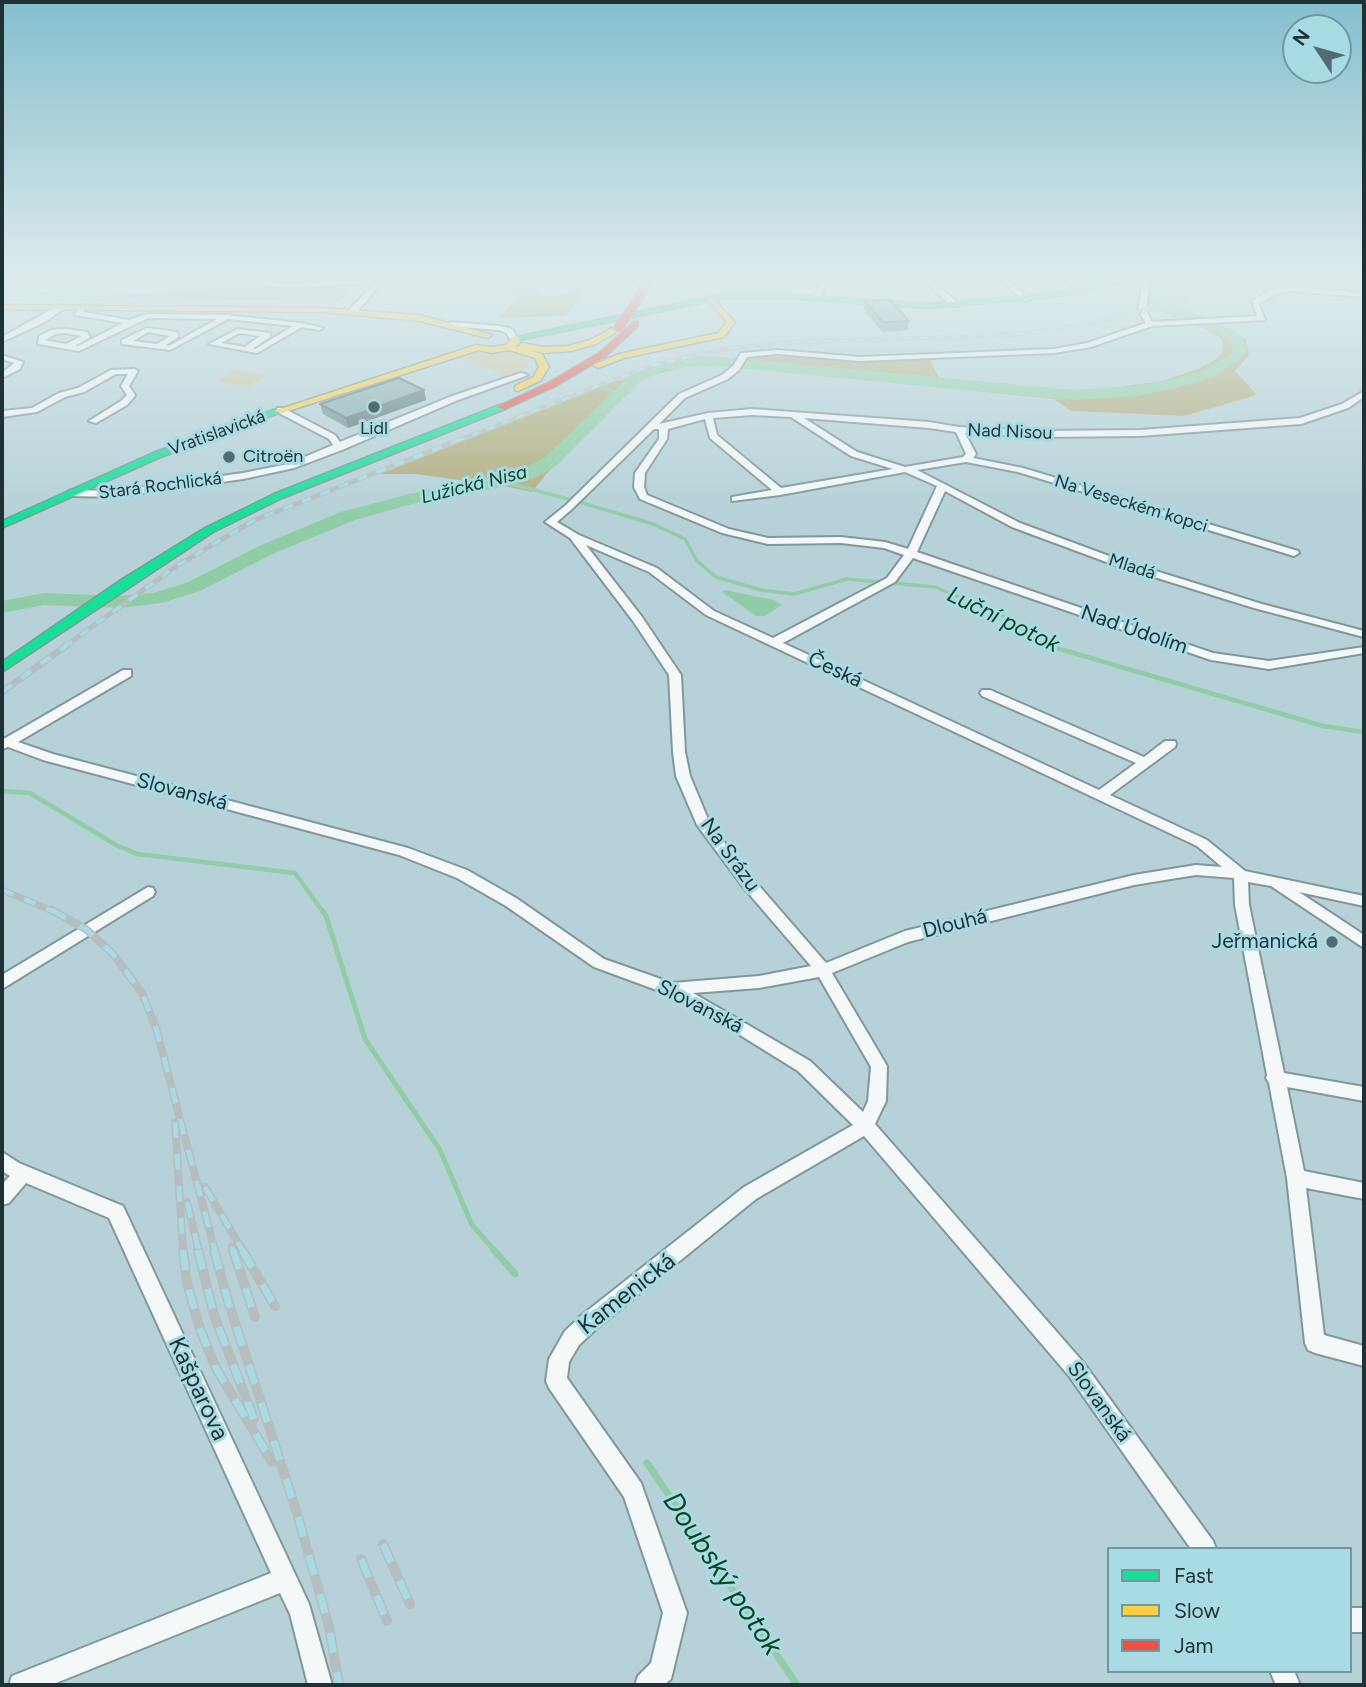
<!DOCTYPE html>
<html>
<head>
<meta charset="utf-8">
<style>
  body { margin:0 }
  #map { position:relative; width:1366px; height:1687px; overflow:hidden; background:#b6d2d8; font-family:Figtree,sans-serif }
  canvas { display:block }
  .frame { position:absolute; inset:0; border:4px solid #1e3236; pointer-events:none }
  .legend { position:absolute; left:1107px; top:1547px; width:245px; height:126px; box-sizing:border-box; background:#a9dbe5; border:2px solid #71979f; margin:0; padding:9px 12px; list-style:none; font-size:21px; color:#1e3236 }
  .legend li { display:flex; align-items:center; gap:14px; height:35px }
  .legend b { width:35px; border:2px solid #71979f }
  .north { position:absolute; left:1282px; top:14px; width:70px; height:70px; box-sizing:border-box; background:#a9dbe5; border:2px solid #71979f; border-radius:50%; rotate:306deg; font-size:19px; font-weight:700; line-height:28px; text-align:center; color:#1e3236 }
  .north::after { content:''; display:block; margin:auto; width:24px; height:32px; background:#536a6f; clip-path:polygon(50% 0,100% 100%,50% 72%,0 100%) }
</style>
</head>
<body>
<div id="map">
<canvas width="1366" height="1687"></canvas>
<div class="frame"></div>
<ul class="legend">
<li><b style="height:9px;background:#16e098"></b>Fast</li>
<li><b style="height:9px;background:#ffcf43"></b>Slow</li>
<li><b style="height:9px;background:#f24e42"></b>Jam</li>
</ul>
<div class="north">N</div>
</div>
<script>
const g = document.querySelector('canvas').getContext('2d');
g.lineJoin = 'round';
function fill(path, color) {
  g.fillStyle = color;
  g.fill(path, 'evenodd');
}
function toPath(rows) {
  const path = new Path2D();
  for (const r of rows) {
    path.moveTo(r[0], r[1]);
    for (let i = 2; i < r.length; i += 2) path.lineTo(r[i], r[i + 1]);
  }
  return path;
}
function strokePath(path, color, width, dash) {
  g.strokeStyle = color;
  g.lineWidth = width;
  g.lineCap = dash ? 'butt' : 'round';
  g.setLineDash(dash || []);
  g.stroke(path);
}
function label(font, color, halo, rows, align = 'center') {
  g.font = font + ' Figtree,sans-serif';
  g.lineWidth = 6;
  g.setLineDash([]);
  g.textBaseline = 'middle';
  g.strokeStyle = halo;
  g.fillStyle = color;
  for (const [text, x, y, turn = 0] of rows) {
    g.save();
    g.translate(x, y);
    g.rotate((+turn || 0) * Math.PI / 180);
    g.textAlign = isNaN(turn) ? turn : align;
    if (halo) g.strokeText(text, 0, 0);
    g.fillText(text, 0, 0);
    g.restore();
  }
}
const green = toPath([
  [479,352,515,352,528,358,529,366,510,378,468,360,458,359],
  [236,370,248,372,268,375,247,387,216,381]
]);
const forest = toPath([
  [51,280,186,280,38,289],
  [458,280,515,280,548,297,586,288,566,316,498,318,518,298,505,290],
  [262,287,351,289,338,302,75,297],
  [1173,304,1219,324,1246,340,1249,355,1235,371,1257,395,1184,416,1071,411,1054,399,722,365,693,365,642,378,548,472,532,492,504,486,415,474,380,474,611,383,700,356,735,359,794,356,858,361,930,359,940,380,1023,389,1097,390,1163,381,1200,368,1218,358,1223,349,1222,339,1210,331,1155,309]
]);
const water = toPath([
  [725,590,774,600,782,605,765,616,756,616,722,592]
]);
const streamFar4 = toPath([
  [328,280,344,281],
  [256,282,283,280],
  [410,282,423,281],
  [30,295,84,288,223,284],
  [598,385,619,394]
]);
const streamFar3 = toPath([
  [504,482,568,499],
  [576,501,653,524,685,539,697,561,716,577,761,590,794,594,847,579,935,587,1006,617,1041,644,1052,647]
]);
const streamFar2 = toPath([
  [1046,645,1323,726,1364,732],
  [2,791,30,793,116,845,137,854,295,873,323,912]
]);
const streamFar1 = toPath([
  [322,910,326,916,365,1039,440,1150,472,1225,495,1251]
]);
const stream = toPath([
  [494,1250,515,1274],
  [647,1463,797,1685]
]);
const river = toPath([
  [1160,280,1182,280,1158,293,1162,300,1229,328,1243,338,1247,350,1239,361,1212,377,1176,388,1137,396,1074,400,712,366,685,367,663,371,641,381,556,466,532,479,493,489,423,501,355,520,275,553,200,591,162,603,120,608,44,605,2,613,2,601,44,593,120,596,153,593,186,583,261,545,341,512,421,491,520,471,544,458,631,375,653,365,685,357,712,356,1074,390,1137,386,1173,379,1202,371,1229,355,1233,350,1231,343,1219,334,1151,306,1144,292,1160,280]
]);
const street = toPath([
  [225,280,292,284,356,280,362,282,358,284,292,288,225,280],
  [378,280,385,280,355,314,349,314,349,310,378,280],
  [822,280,829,280,819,300,813,300,822,280],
  [924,280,931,280,957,302,957,306,951,306,924,280],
  [1001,280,1008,280,1031,299,1024,301,1001,280],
  [1065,280,1073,280,1087,290,1080,292,1065,280],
  [1143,280,1150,280,1146,310,1152,322,1257,316,1252,301,1270,290,1289,287,1364,293,1364,297,1289,291,1275,294,1259,304,1265,320,1152,326,1091,347,1054,353,860,361,778,354,747,357,739,370,728,379,685,398,659,424,708,413,752,409,929,422,959,427,1041,431,1140,430,1300,418,1342,404,1364,391,1364,397,1348,408,1301,424,1140,436,1041,437,965,433,976,454,973,458,1023,468,1298,551,1299,553,1294,556,1018,472,966,462,917,470,1020,523,1117,559,1262,604,1364,631,1364,637,1254,608,1109,563,1012,527,945,491,917,552,1213,653,1269,661,1364,647,1364,653,1269,669,1211,660,913,558,895,582,783,643,1099,790,1136,763,982,696,980,693,982,690,990,690,1144,757,1165,741,1175,741,1176,744,1175,747,1110,795,1207,840,1245,871,1364,896,1364,906,1299,892,1364,935,1364,948,1271,886,1248,882,1249,905,1284,1073,1364,1087,1364,1101,1287,1087,1304,1171,1364,1183,1364,1199,1306,1188,1324,1335,1364,1346,1364,1366,1315,1353,1308,1350,1305,1343,1287,1178,1269,1083,1266,1078,1267,1075,1235,905,1234,878,1196,875,1134,885,908,942,832,973,887,1066,886,1101,875,1124,1083,1362,1213,1541,1216,1549,1191,1549,1069,1376,864,1136,756,1199,596,1329,579,1345,569,1362,567,1378,641,1483,687,1613,671,1679,664,1685,635,1685,638,1676,651,1663,663,1613,624,1497,549,1388,546,1381,549,1359,565,1331,582,1315,744,1187,853,1125,798,1071,711,1017,665,993,594,967,506,906,457,878,399,855,43,760,8,747,2,749,2,740,123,670,131,670,131,676,18,742,53,754,408,848,467,870,516,898,604,959,672,983,759,976,811,966,744,888,697,825,676,776,673,752,669,675,633,621,570,538,545,522,566,505,679,394,722,375,733,366,741,353,778,350,860,357,1054,349,1087,343,1146,323,1138,310,1143,280],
  [752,415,791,417,851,456,893,469,781,488,717,435,713,418,752,415],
  [804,418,929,428,956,432,966,454,963,457,905,467,857,452,804,418],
  [705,419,710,438,772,490,732,497,732,501,780,495,905,472,937,486,908,549,885,542,841,537,768,538,729,529,647,495,644,487,645,473,667,439,668,429,705,419],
  [654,429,659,429,659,439,635,473,634,487,640,499,722,533,768,544,841,543,884,548,904,555,887,578,773,638,714,611,657,568,579,535,557,522,572,509,654,429],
  [586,545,649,572,706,615,1197,846,1222,867,1196,865,1134,875,905,931,826,963,754,880,710,824,690,776,685,752,681,675,642,617,586,545],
  [819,977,871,1067,868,1101,863,1112,810,1061,693,993,759,988,819,977],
  [59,305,66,307,45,322,2,342,2,337,59,305],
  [82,305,86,307,83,312,129,320,147,314,226,315,301,323,323,328,319,330,302,327,257,353,209,344,238,329,270,333,270,337,253,348,256,349,293,326,228,319,170,350,122,344,122,340,147,328,177,332,178,337,166,345,169,346,217,319,148,318,79,351,38,344,39,336,51,330,65,329,87,332,90,337,75,346,78,346,123,323,75,315,78,307,82,305],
  [148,332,170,336,157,344,133,341,148,332],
  [65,333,82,336,66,344,45,340,56,334,65,333],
  [239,333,260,336,245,347,221,343,239,333],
  [450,322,500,326,512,329,517,337,510,339,506,333,499,330,447,326,446,324,450,322],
  [2,355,23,362,20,369,2,378,2,373,14,363,2,359,2,355],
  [134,369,138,371,129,386,135,395,134,397,127,405,96,423,89,421,121,401,127,395,121,386,128,374,116,374,84,392,65,397,37,412,2,417,2,411,32,408,59,393,78,388,111,370,134,369],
  [521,373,528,375,458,400,342,450,294,468,243,479,115,497,71,496,66,493,71,490,115,491,243,473,288,464,333,445,329,439,277,412,277,408,283,408,335,435,340,442,452,396,521,373],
  [148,887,153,888,155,892,153,896,2,989,2,975,148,887],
  [2,1152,19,1163,123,1206,309,1604,332,1685,308,1685,290,1614,280,1593,51,1685,9,1685,12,1676,271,1573,109,1218,26,1183,9,1203,2,1205,2,1184,10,1176,2,1171,2,1152],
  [1350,1608,1364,1608,1364,1632,1350,1632,1350,1608],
  [1270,1671,1294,1671,1300,1685,1276,1685,1270,1671]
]);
const fast = toPath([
  [1115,280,1130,280,1055,297,927,308,785,298,725,298,515,341,511,338,725,294,785,294,927,304,1055,293,1115,280],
  [502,404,507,407,505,409,282,498,213,532,2,672,2,662,121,580,205,528,274,494,502,404],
  [276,409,284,411,161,457,2,528,2,521,153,453,276,409]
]);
const slow = toPath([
  [710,296,735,322,724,337,624,358,598,368,593,365,619,354,718,333,727,322,706,298,710,296],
  [2,305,322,308,420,315,492,335,488,338,420,321,322,312,2,309,2,305],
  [612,328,616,331,615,333,596,344,572,351,543,353,527,350,542,354,549,367,540,381,518,391,515,390,515,386,533,377,539,367,535,358,509,350,491,353,479,350,282,413,274,411,476,345,491,347,506,345,515,335,519,338,520,342,516,346,518,347,522,343,543,347,568,346,590,340,612,328]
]);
const jam = toPath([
  [642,280,650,280,644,296,640,298,636,296,642,280],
  [635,321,638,322,638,326,605,357,554,387,505,409,497,407,548,383,599,353,635,321]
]);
const railFar4 = toPath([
  [457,441,649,366,714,351,775,343,1010,335,1052,330,1096,323,1257,280]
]);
const railFar3 = toPath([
  [64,647,178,565,255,520,461,439]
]);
const railFar2 = toPath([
  [2,692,67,645],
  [2,890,55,912]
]);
const railFar1 = toPath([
  [52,910,87,930,113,954,142,993,156,1028,215,1251],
  [175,1122,183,1251],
  [205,1187,243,1251],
  [187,1202,199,1251],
  [232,1247,233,1251]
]);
const rail = toPath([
  [183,1250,187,1283,200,1329,216,1368,272,1462],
  [198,1250,214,1315,254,1419],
  [214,1250,228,1301,297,1513,329,1627,339,1685],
  [233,1250,255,1317],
  [242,1250,275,1306],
  [383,1544,410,1604],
  [361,1559,387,1621]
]);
const jamBridge = toPath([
  [619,327,640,296]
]);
const wall = toPath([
  [864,301,909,321,908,330,882,332,864,310],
  [424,390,426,400,348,428,323,414,320,404]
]);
const shadedWall = toPath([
  [424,390,426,400,348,428,346,418]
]);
const building = toPath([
  [890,300,909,321,883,322,864,301,890,300],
  [399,378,424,390,346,418,320,404,399,378]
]);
const markers = [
  [374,407,7,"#536a6f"],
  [229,457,7,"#536a6f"],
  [1332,942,7,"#536a6f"]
];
const farPoinames = [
  ["Lidl",374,429],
  ["Citroën",243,457,"left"]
];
const farStreetnames = [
  ["Nad Nisou",1010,432,2],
  ["Vratislavická",217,433,-20],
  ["Stará Rochlická",160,486,-7],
  ["Na Veseckém kopci",1131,504,17],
  ["Mladá",1132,567,18]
];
const farWaternames = [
  ["Lužická Nisa",474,485,-14]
];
const streetNames = [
  ["Nad Údolím",1134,630,19],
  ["Česká",835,670,25],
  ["Slovanská",182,792,15],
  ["Na Srázu",730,855,54],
  ["Dlouhá",955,924,-14],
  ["Slovanská",700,1007,27],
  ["Slovanská",1099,1402,54]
];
const poiNames = [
  ["Jeřmanická",1318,942]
];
const waterNames = [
  ["Luční potok",1003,620,26]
];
const nearStreetnames = [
  ["Kamenická",627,1294,-38],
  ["Kašparova",198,1389,65]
];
const nearWaternames = [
  ["Doubský potok",722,1574,56]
];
fill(green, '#c8c59e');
fill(forest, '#b2ae7f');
fill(water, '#90cda6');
strokePath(streamFar4, '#90cda6', 2.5);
strokePath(streamFar3, '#90cda6', 3.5);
strokePath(streamFar2, '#90cda6', 4.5);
strokePath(streamFar1, '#90cda6', 5);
strokePath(stream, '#90cda6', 7);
fill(river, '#90cda6');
strokePath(street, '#81979b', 4);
strokePath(fast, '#81979b', 3);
strokePath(slow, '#81979b', 3);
strokePath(jam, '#81979b', 3);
fill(street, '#f4f8f9');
fill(fast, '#16e098');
fill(slow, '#ffcf43');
fill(jam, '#f24e42');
strokePath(railFar4, '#b5bdbe', 4.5);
strokePath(railFar3, '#b5bdbe', 5);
strokePath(railFar2, '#b5bdbe', 7);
strokePath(railFar1, '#b5bdbe', 8);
strokePath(rail, '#b5bdbe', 10);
strokePath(railFar4, '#a9dbe5', 2.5, [8]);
strokePath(railFar3, '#a9dbe5', 3.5, [10]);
strokePath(railFar2, '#a9dbe5', 4.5, [12]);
strokePath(railFar1, '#a9dbe5', 5, [16]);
strokePath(rail, '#a9dbe5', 7, [20]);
strokePath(jamBridge, '#81979b', 10, []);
strokePath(jamBridge, '#f24e42', 9);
fill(wall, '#749696');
fill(shadedWall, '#5e7a7a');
fill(building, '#87aeaf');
strokePath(building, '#5e7a7a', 2);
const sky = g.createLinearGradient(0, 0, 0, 516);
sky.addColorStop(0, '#85bece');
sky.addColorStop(0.54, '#deebed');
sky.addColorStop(1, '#deebed00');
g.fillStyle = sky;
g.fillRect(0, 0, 1366, 516);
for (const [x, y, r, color] of markers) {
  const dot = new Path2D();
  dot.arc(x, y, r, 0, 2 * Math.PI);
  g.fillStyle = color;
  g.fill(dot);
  strokePath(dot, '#a9dbe5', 2.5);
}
label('18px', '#1e3236', '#a9dbe5', farPoinames);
label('18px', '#1e3236', '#a9dbe5', farStreetnames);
label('italic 19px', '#0c4620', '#a9dbe5', farWaternames);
label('21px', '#1e3236', '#a9dbe5', streetNames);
label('21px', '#1e3236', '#a9dbe5', poiNames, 'right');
label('italic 23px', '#0c4620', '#a9dbe5', waterNames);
label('24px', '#1e3236', '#a9dbe5', nearStreetnames);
label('italic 28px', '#0c4620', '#a9dbe5', nearWaternames);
</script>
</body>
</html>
